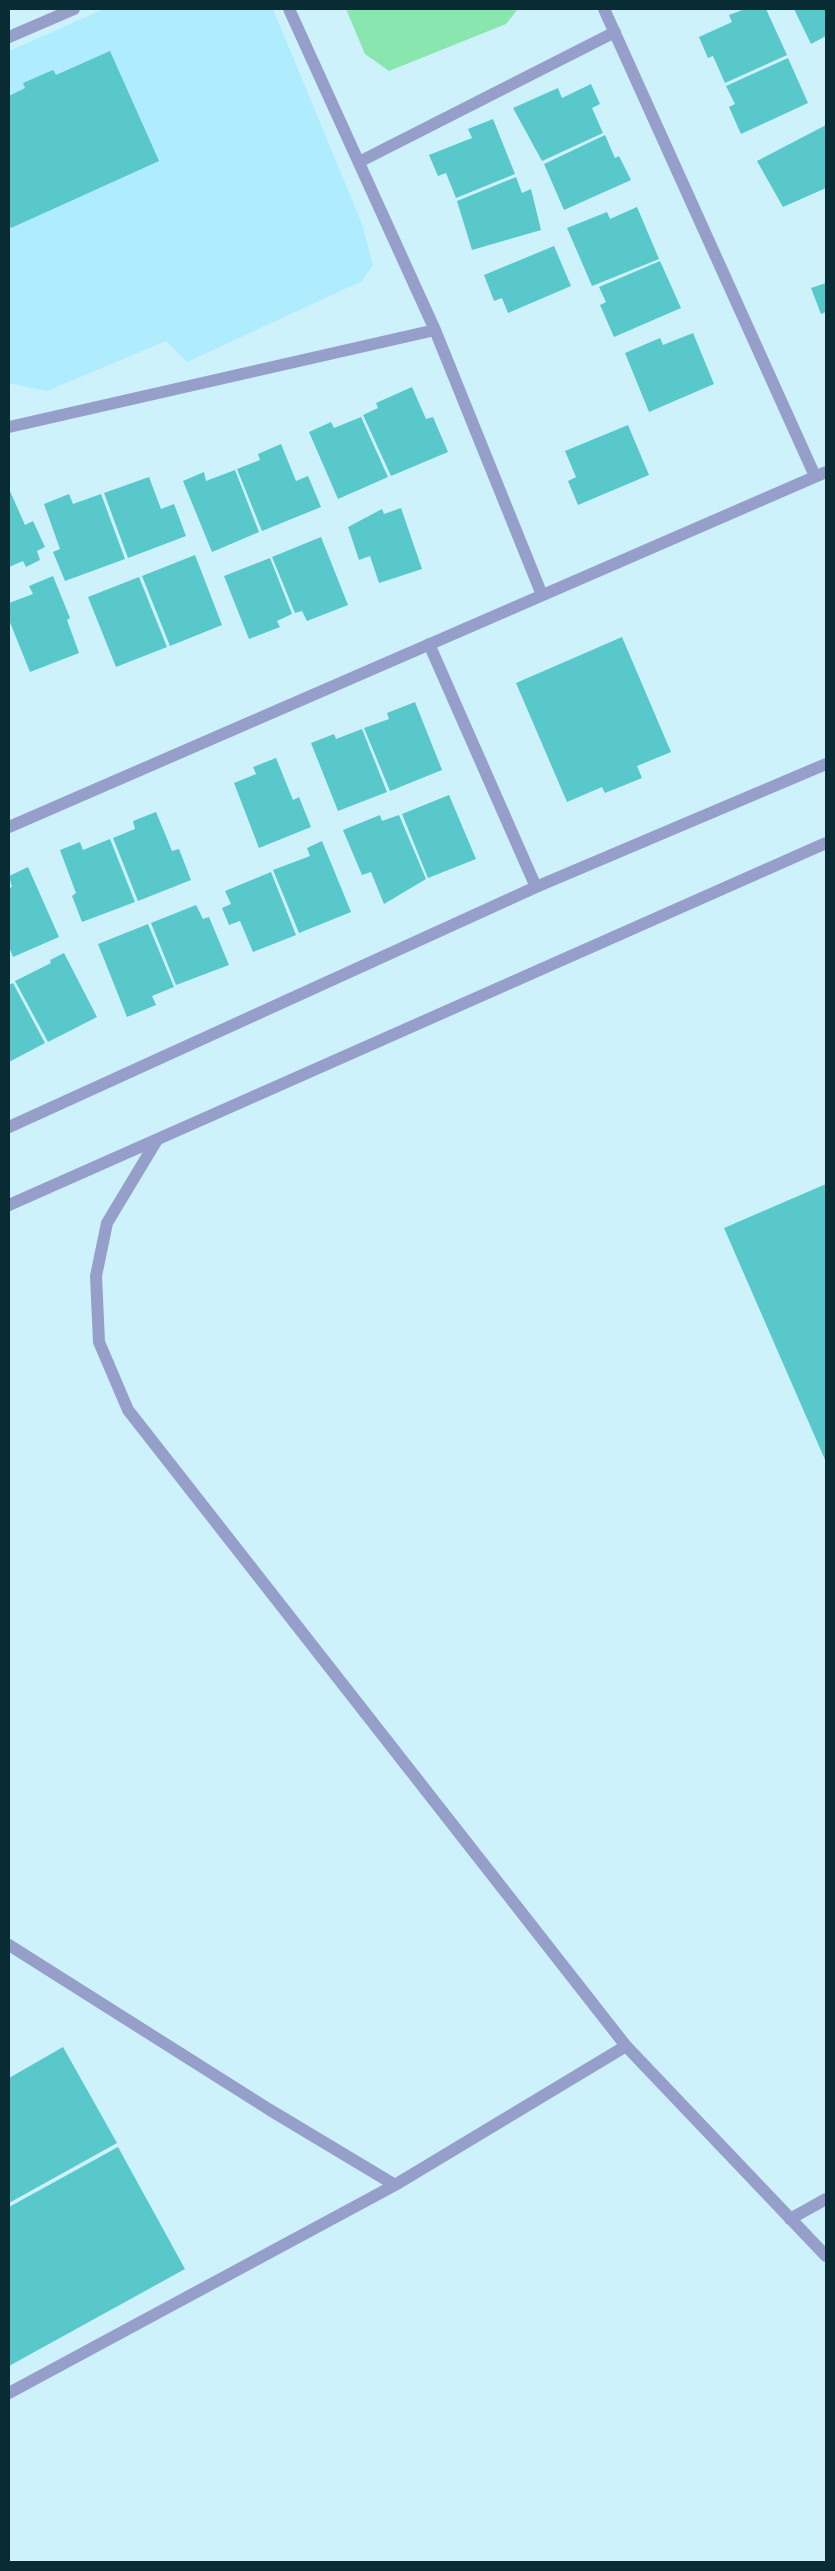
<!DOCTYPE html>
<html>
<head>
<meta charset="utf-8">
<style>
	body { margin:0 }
	#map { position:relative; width:835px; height:2571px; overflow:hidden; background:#cdf2fc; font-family:Inter,sans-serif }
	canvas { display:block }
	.frame { position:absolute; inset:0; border:10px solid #092b33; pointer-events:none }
</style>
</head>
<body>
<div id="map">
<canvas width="835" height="2571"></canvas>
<div class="frame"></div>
</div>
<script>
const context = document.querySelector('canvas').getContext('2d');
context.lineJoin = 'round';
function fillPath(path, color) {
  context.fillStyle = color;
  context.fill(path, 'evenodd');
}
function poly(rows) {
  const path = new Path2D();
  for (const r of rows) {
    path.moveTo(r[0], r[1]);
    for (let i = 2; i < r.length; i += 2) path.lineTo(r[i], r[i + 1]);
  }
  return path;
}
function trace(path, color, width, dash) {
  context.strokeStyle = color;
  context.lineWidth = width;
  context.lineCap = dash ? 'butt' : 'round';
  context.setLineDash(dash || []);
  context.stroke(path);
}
const built = poly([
	[104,9,273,9,362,224,373,265,362,281,187,362,166,341,47,391,9,383,9,51]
]);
const green = poly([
	[346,9,518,9,506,24,389,71,365,54]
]);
const building = poly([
	[745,9,766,9,787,55,725,83,713,56,708,58,699,37,732,22,729,15],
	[794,9,826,9,826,36,811,44],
	[110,51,159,161,11,228,9,223,9,96,25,88,23,83,53,70,56,75],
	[788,58,808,103,741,134,729,107,735,104,726,86],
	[591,84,600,104,592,108,603,133,542,161,513,108,558,88,562,98],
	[493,119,515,174,456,198,446,173,438,176,429,155,472,138,468,129],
	[826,125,826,188,783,207,757,161],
	[605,135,615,158,619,156,631,180,564,210,544,164],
	[516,177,522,193,531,189,541,230,472,250,457,201],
	[637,207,659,259,592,286,567,228,607,212,610,219],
	[554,246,571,286,508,313,502,298,494,301,484,275],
	[660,261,681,308,614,337,600,305,606,302,599,287],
	[826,283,826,312,821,314,811,288],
	[693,333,714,384,649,412,625,353,660,338,663,345],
	[412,387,426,419,433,417,448,452,391,476,363,415,378,408,376,403],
	[361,417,388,477,338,499,309,432,331,422,334,428],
	[628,425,649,475,578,505,568,481,576,477,565,451],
	[281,444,296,481,308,476,321,507,262,531,237,469,260,460,258,454],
	[235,470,259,532,212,552,183,481,204,472,206,481],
	[149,477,161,509,174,504,186,536,128,558,104,493],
	[9,489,25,525,33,521,45,547,37,551,40,560,26,567,23,561,9,567],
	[69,494,73,504,101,494,125,559,65,581,53,552,60,549,44,504],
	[401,508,422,569,379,583,370,556,359,560,348,527,382,509,384,514],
	[321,537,348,605,307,621,302,611,295,613,272,557],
	[195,555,222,625,170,646,142,576],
	[270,558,292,614,277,621,280,627,249,639,224,576],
	[53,576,70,618,67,620,79,653,30,672,9,620,9,603,33,594,29,586],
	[139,577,167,647,116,667,88,597],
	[622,637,671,752,637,766,642,778,605,793,602,787,567,802,516,683],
	[415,702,442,770,390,791,364,728,389,719,387,713],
	[362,729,387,792,338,811,311,743,334,734,336,739],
	[276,758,293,800,299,797,311,827,259,848,234,783,256,774,253,767],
	[449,795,476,859,428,878,402,814],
	[156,812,172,851,179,849,191,880,138,901,113,838,135,829,133,821],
	[380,815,382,821,399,815,426,879,384,904,371,872,362,875,343,830],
	[110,839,135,902,82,922,72,896,76,893,60,850,80,842,83,850],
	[322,841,351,912,299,933,273,870,310,856,307,848],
	[28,867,59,937,13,957,9,947,9,888,12,887,9,876],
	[271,872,296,935,253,952,240,921,229,925,222,908,231,904,225,891],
	[196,905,203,919,209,917,229,965,176,985,151,923],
	[148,924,174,987,152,996,156,1005,127,1017,98,944],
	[64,953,97,1017,48,1042,15,981,51,963,50,960],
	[13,983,45,1043,9,1062,9,985],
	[826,1184,826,1462,724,1228],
	[63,2047,117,2143,9,2203,9,2078],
	[118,2147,185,2269,9,2366,9,2207]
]);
const service = poly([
	[790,2219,826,2199]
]);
const minor = poly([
	[289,9,435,330],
	[604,9,815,476],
	[9,37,74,9],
	[359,162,615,32],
	[9,427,435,330,542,595],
	[429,644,536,887],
	[9,827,826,472],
	[157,1140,107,1223,96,1276,99,1342,128,1410,626,2046,826,2256],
	[9,1945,270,2110,395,2185],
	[9,2393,395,2185,626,2046]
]);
const tertiary = poly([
	[9,1127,536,887,826,764],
	[9,1205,826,843]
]);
fillPath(built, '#aeecfe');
fillPath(green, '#89e6af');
fillPath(building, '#58c8ca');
trace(service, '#969eca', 12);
trace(minor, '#969eca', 12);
trace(tertiary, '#969eca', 12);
</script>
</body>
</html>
